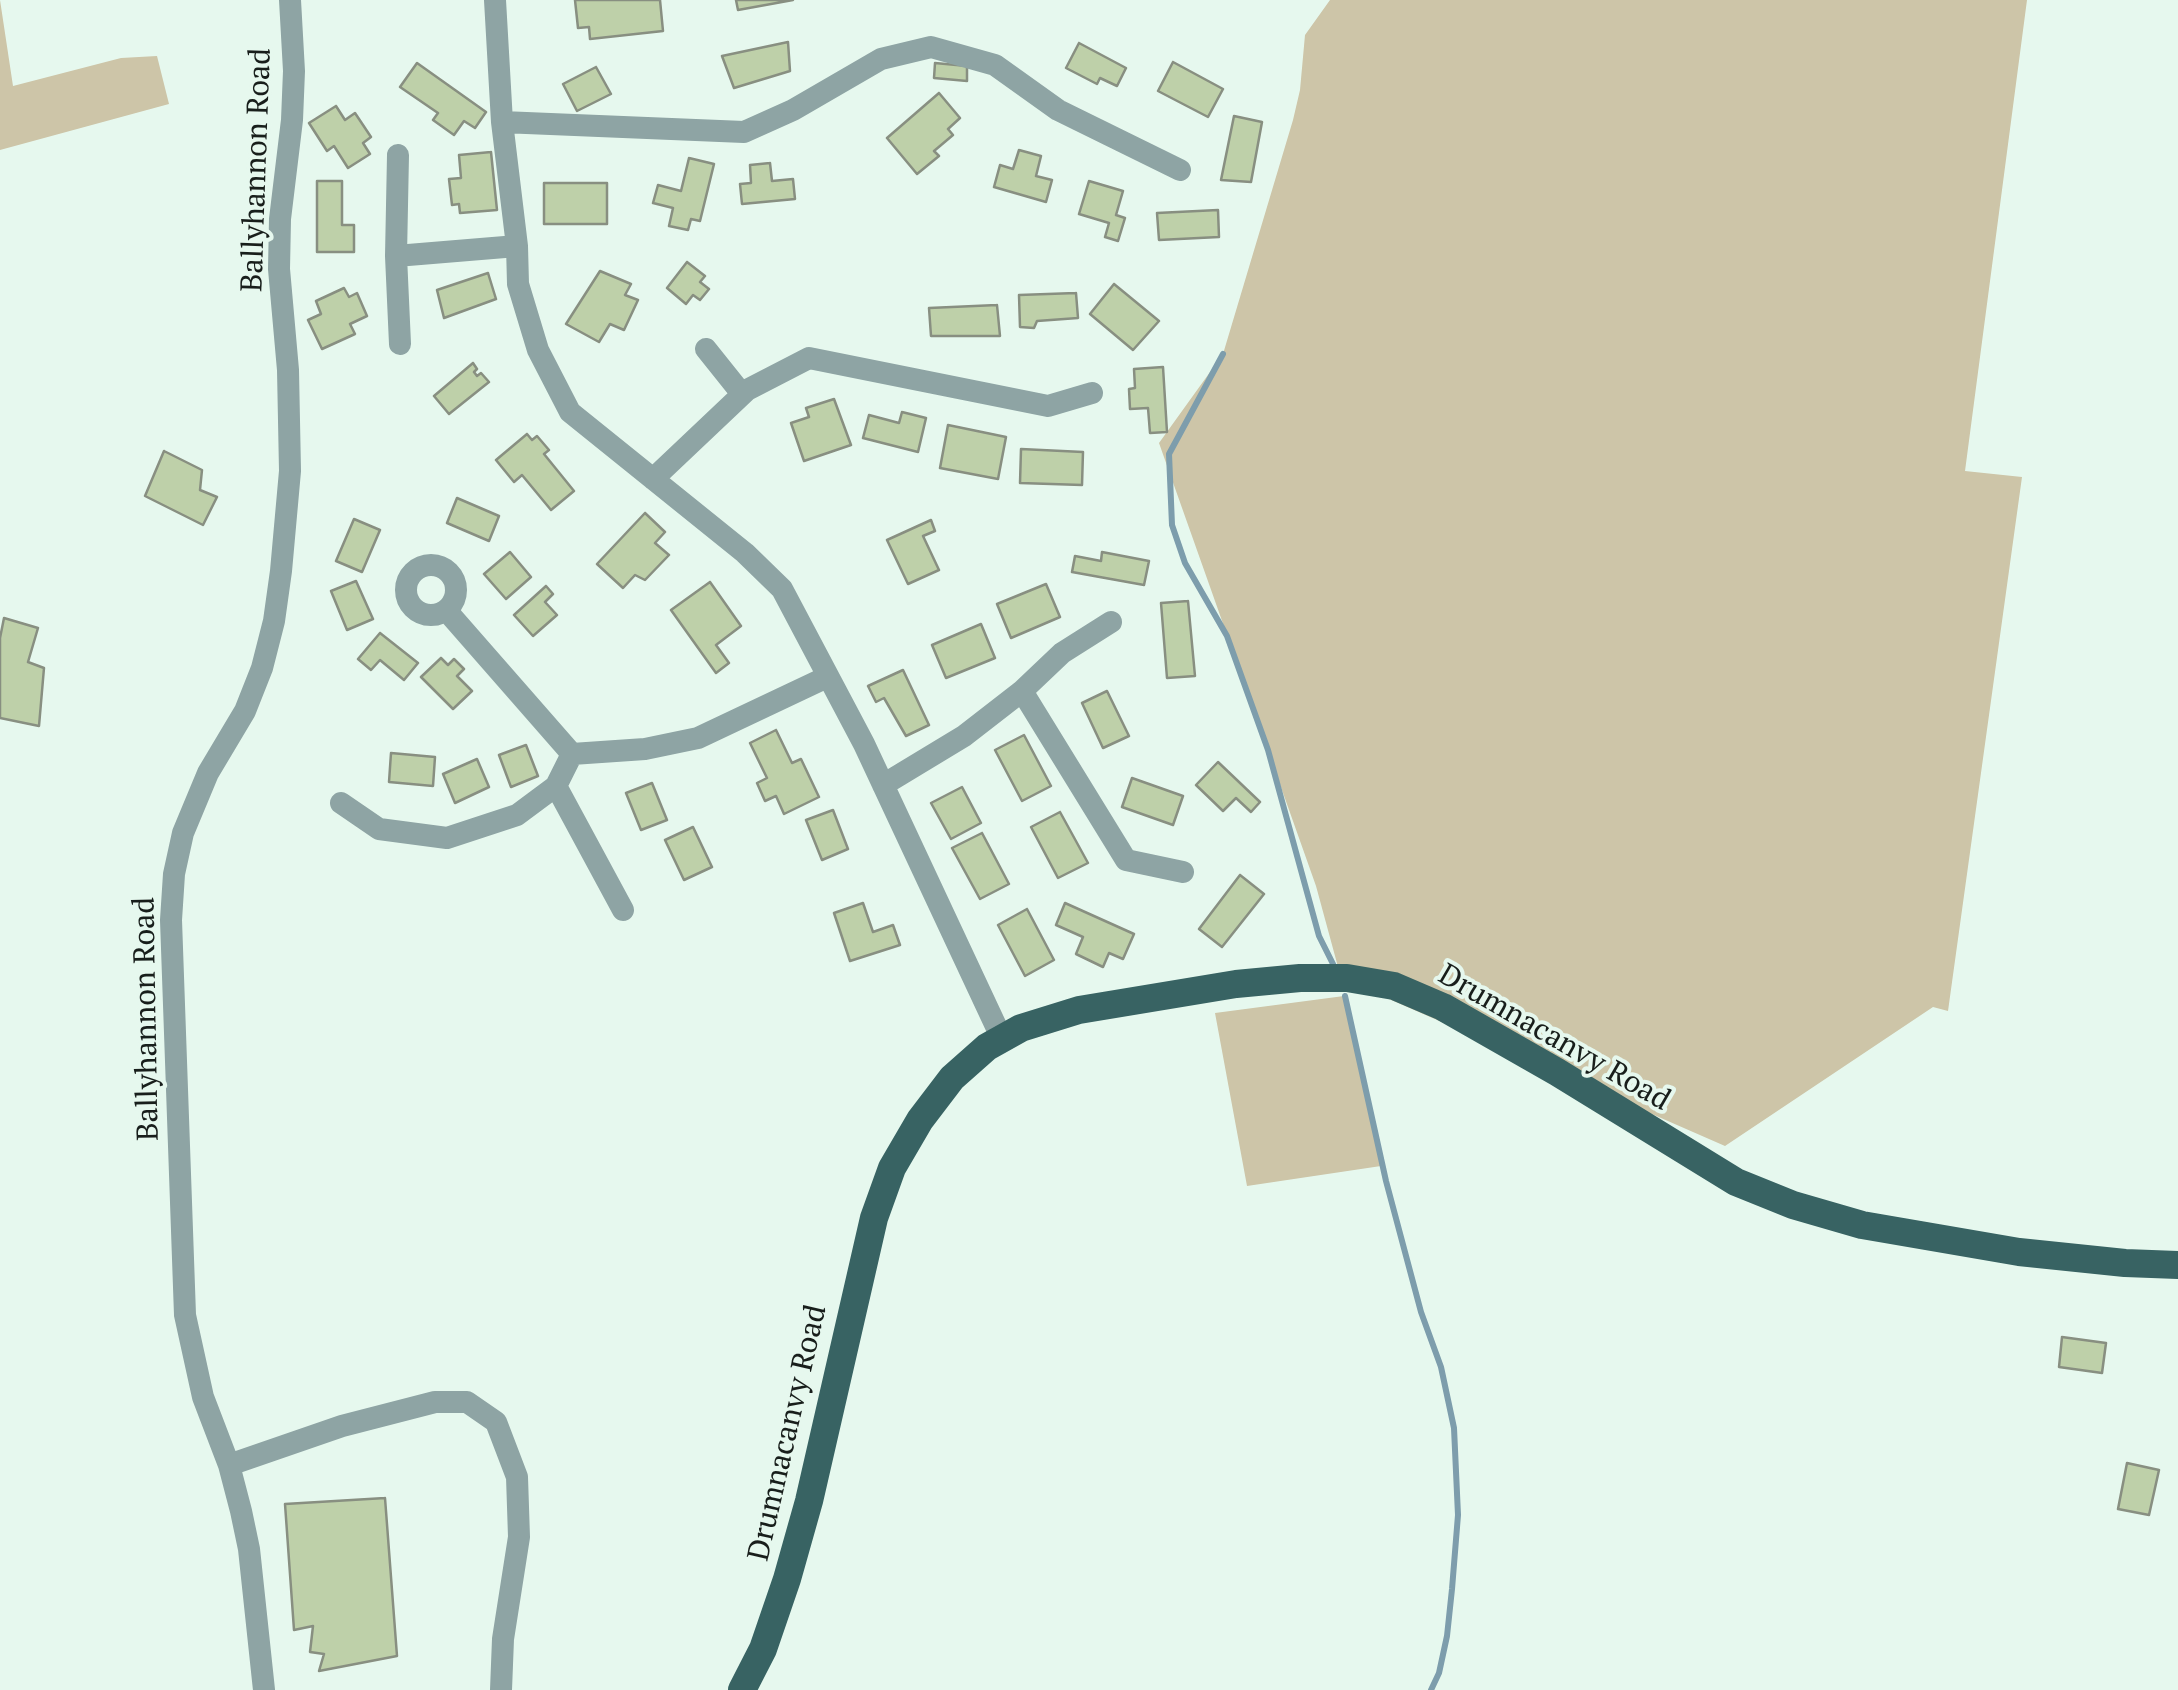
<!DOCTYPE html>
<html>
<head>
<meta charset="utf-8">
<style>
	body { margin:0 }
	canvas { display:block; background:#e6f8ee }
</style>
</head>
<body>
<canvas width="2178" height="1690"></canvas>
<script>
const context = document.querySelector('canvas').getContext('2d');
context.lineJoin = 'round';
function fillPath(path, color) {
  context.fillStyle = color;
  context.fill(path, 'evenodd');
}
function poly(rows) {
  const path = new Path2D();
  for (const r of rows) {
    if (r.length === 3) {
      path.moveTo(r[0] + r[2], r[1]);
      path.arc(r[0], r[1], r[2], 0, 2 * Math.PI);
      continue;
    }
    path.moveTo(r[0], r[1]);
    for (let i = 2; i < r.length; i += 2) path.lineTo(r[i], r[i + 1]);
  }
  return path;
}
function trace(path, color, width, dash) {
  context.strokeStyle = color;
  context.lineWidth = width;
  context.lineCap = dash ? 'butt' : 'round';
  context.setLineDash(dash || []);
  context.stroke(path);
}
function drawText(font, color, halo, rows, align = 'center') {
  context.font = font + ' "PT Serif",serif';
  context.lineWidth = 8;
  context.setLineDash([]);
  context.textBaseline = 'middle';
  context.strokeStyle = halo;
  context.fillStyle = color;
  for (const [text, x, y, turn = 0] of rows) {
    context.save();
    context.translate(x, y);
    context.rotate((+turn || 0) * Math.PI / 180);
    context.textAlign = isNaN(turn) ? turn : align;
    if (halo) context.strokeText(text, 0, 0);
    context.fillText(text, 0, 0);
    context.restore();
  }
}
const green = poly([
	[0,0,13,86,121,58,157,56,169,104,0,150],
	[1330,0,2027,0,1965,471,2022,477,1948,1011,1933,1007,1725,1146,1341,978,1316,886,1159,443,1223,354,1293,120,1300,90,1305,35],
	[1344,996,1381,1166,1247,1186,1215,1013]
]);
const stream = poly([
	[1223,354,1169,454,1172,525,1185,563,1227,636,1268,750,1319,936,1333,964],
	[1345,996,1386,1181,1421,1312,1441,1367,1454,1428,1458,1515,1452,1589,1447,1636,1439,1673,1431,1690]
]);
const building = poly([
	[575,0,660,0,663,31,590,39,589,27,578,28,575,0],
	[736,0,793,0,738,10,736,0],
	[788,42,790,71,734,88,722,56,788,42],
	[1079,43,1126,68,1117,86,1100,78,1097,84,1066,68,1079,43],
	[1173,62,1223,89,1208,117,1158,91,1173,62],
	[417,63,486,112,475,128,464,121,454,135,433,120,438,113,400,87,417,63],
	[935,63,967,66,967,81,934,78,935,63],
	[596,67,611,94,577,111,563,84,596,67],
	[939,93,960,118,948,129,953,135,934,151,939,156,917,174,887,138,939,93],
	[336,106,345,120,355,113,371,137,363,143,370,154,348,168,334,146,327,151,309,123,336,106],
	[1234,116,1262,122,1251,182,1221,180,1234,116],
	[1019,150,1041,156,1036,176,1052,180,1046,202,994,187,1000,165,1013,169,1019,150],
	[491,152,497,210,460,213,459,204,452,205,449,179,461,178,459,155,491,152],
	[689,158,714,164,700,221,691,219,688,230,669,226,673,208,653,203,658,185,681,191,689,158],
	[770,163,772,181,793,179,795,199,742,204,740,184,751,183,750,165,770,163],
	[317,181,342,181,342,225,354,225,354,252,317,252,317,181],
	[1089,181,1123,191,1116,215,1125,218,1118,241,1105,237,1109,223,1079,214,1089,181],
	[544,183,607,183,607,224,544,224,544,183],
	[1218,210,1219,237,1159,240,1157,213,1218,210],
	[687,262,705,276,700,282,709,289,700,300,693,295,686,304,667,288,687,262],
	[600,271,631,284,625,295,638,300,624,330,610,324,599,342,566,324,600,271],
	[488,273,496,299,444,318,437,290,488,273],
	[1114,284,1159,321,1133,350,1090,314,1114,284],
	[344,288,349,297,357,293,367,316,350,324,355,334,322,349,308,320,321,314,316,301,344,288],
	[1076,293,1078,318,1037,321,1034,328,1020,327,1019,295,1076,293],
	[997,305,1000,336,931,336,929,308,997,305],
	[473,363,477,369,474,372,477,376,481,373,489,382,449,414,434,396,473,363],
	[1163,367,1167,432,1150,433,1148,408,1130,409,1129,389,1135,388,1134,369,1163,367],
	[834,399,851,445,804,461,791,423,809,417,806,408,834,399],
	[902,412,926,418,918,452,863,438,869,415,899,423,902,412],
	[948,425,1006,437,998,479,940,468,948,425],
	[527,434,532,440,537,436,549,450,544,454,574,491,551,510,522,475,514,482,496,460,527,434],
	[1021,449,1083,452,1082,485,1020,483,1021,449],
	[164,451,202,470,200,490,217,497,203,525,145,496,164,451],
	[457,498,499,516,489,541,447,523,457,498],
	[645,513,665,532,655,543,669,555,645,580,635,575,623,588,597,564,645,513],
	[354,519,380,530,362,572,336,561,354,519],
	[931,520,935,531,923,536,939,570,908,584,887,540,931,520],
	[510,552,531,577,506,599,484,574,510,552],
	[1102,552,1149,561,1144,585,1072,572,1075,556,1101,561,1102,552],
	[356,581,373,619,347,630,331,591,356,581],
	[710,582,741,626,716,645,729,663,716,673,671,610,710,582],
	[1046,584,1060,617,1011,638,997,604,1046,584],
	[546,586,553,594,545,602,557,615,533,636,514,615,546,586],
	[1188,601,1195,676,1167,678,1161,603,1188,601],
	[4,618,38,628,28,662,44,668,39,726,0,718,0,638,4,618],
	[981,624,995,658,946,678,932,645,981,624],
	[380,633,418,663,404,680,380,660,371,670,358,659,380,633],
	[441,658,448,665,454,659,464,669,457,676,472,691,453,709,421,677,441,658],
	[903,670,929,725,906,736,884,698,876,702,868,686,903,670],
	[1107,691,1129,736,1103,748,1082,703,1107,691],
	[776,730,792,763,801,759,819,797,784,814,776,796,765,801,757,783,767,778,750,743,776,730],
	[1024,735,1051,786,1022,801,995,750,1024,735],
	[526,745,538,776,511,787,499,755,526,745],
	[391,753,435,757,433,786,389,782,391,753],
	[477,759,489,787,455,803,443,774,477,759],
	[1218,762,1260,802,1251,812,1236,798,1223,811,1196,785,1218,762],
	[1132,778,1183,796,1173,825,1122,807,1132,778],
	[652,783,667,820,641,830,626,793,652,783],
	[962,787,981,823,951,839,931,803,962,787],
	[833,810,848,849,822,860,806,820,833,810],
	[1060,812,1088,863,1058,878,1031,827,1060,812],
	[693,827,712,867,684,880,665,840,693,827],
	[982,833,1009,884,980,899,952,848,982,833],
	[1240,875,1264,894,1222,947,1199,929,1240,875],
	[863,903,873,932,893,925,900,945,850,961,834,913,863,903],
	[1065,903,1134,934,1123,959,1109,953,1103,967,1076,954,1083,937,1056,925,1065,903],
	[1027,909,1054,960,1025,976,998,925,1027,909],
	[2062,1337,2106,1343,2102,1373,2059,1367,2062,1337],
	[2127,1463,2159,1470,2149,1515,2118,1509,2127,1463],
	[385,1498,397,1656,319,1671,324,1654,310,1652,313,1626,294,1630,285,1504,385,1498]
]);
const minor = poly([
	[495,0,502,122,517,246,518,284,538,350,570,412,745,553,782,589,864,744,1002,1039],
	[502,122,744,132,793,110,881,59,931,47,995,65,1058,110,1180,170],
	[398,155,396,256,400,344],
	[396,256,517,246],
	[706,349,742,394],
	[653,479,747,390,809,358,1048,406,1092,393],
	[431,590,25],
	[446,610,572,754],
	[1022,691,1126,860,1183,872],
	[883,785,964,736,1022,691,1062,653,1111,622],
	[556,786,623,910],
	[341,803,379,829,447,838,517,815,556,786,572,754,645,749,698,738,827,677],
	[229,1465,342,1426,435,1402,467,1402,496,1422,517,1477,519,1537,503,1639,501,1690],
	[264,1690,249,1549,241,1511,229,1465,203,1397,185,1315,171,920,174,874,183,833,208,773,245,711,262,668,274,621,281,571,290,471,288,370,279,269,280,219,292,120,294,71,290,0]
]);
const major = poly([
	[742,1690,763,1649,787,1579,809,1501,874,1218,892,1168,920,1120,952,1078,987,1047,1021,1028,1079,1010,1236,984,1300,978,1347,978,1394,986,1443,1007,1557,1072,1736,1182,1793,1205,1862,1225,2019,1252,2125,1263,2178,1265]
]);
const streetNames = [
	["Ballyhannon Road",257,170,-88],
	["Ballyhannon Road",147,1019,-91],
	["Drumnacanvy Road",1554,1038,30],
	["Drumnacanvy Road",788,1433,-77]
];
fillPath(green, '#cdc5a8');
trace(stream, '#7d9dac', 6);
fillPath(building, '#bed0a9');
trace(building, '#888f81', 2.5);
trace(minor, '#8ea4a4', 22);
trace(major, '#386363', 28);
drawText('30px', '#181e1b', '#e6f8ee', streetNames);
</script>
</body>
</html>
